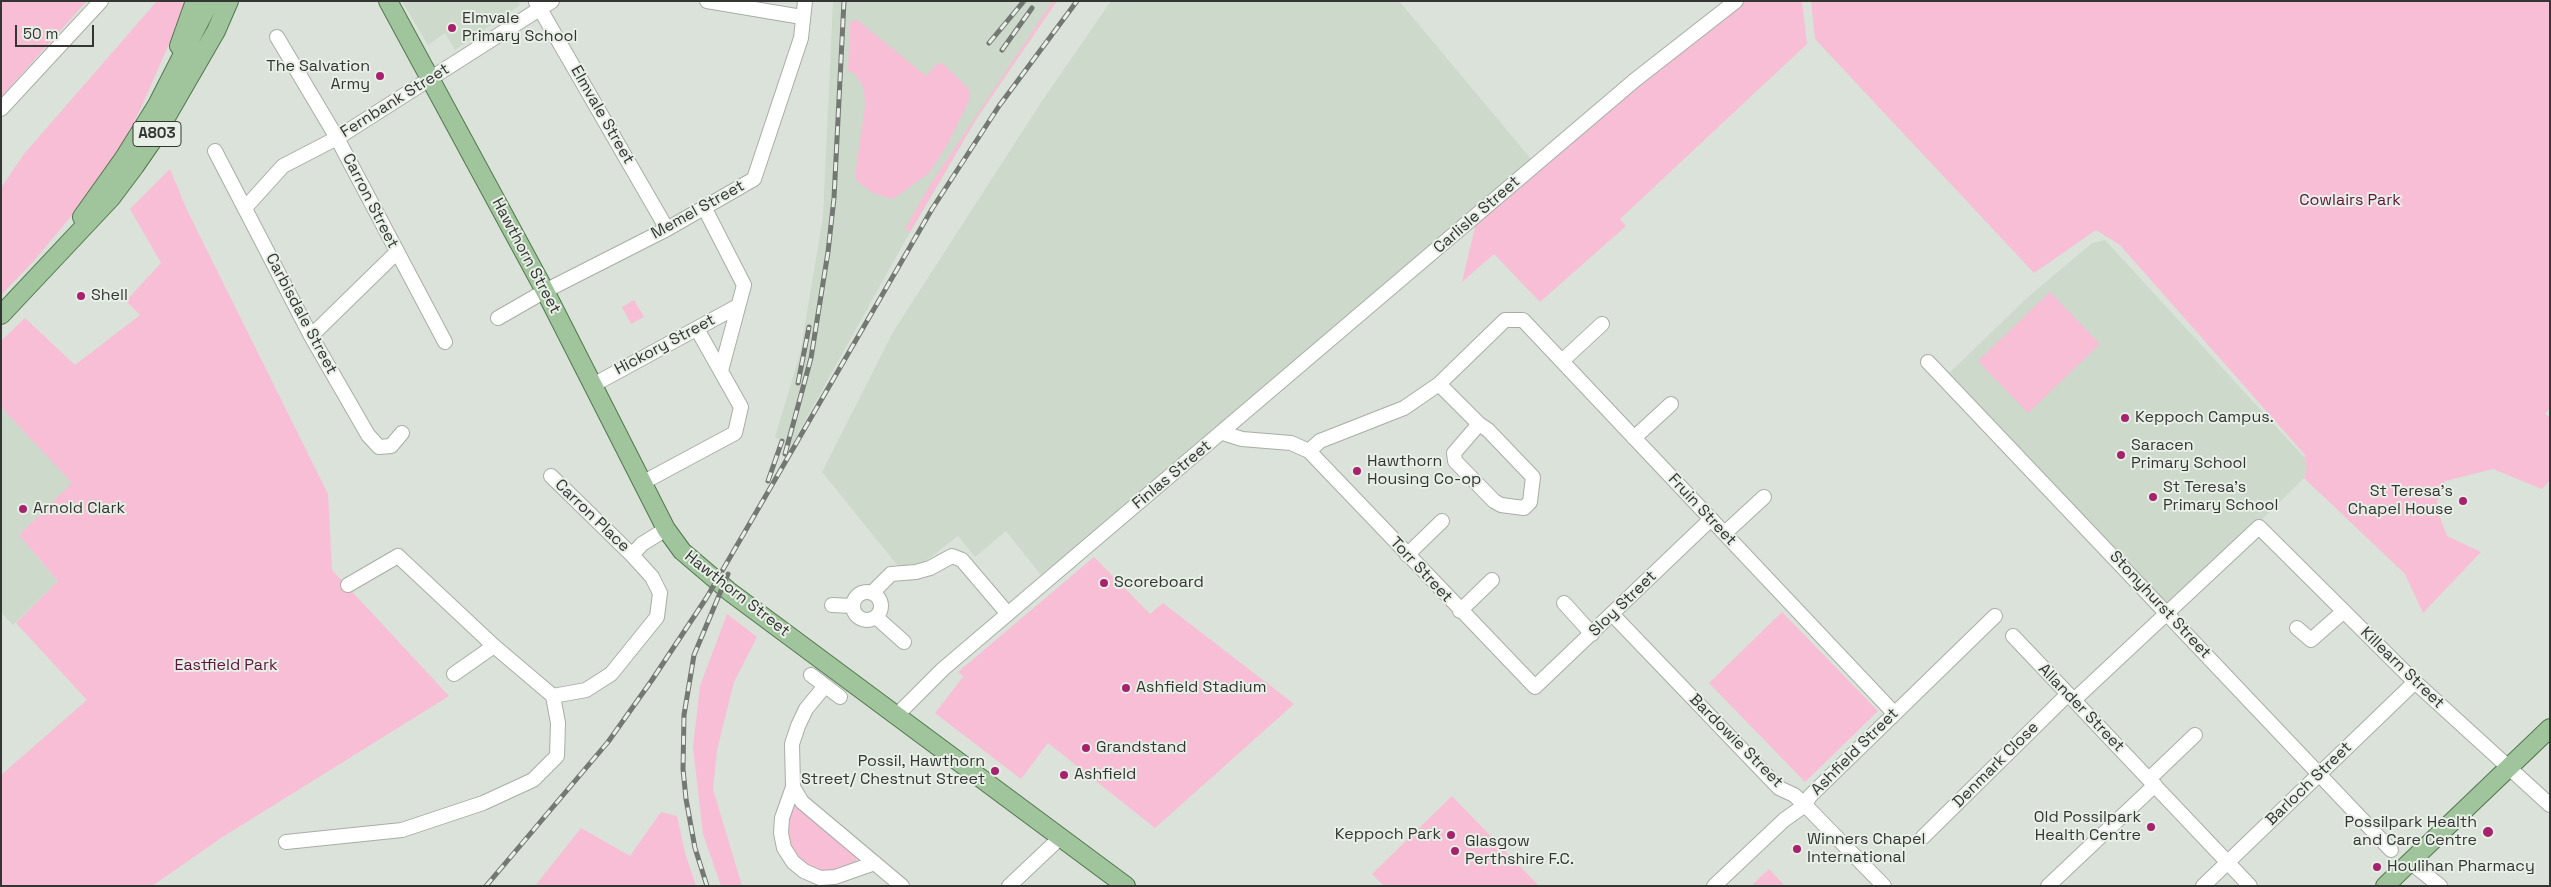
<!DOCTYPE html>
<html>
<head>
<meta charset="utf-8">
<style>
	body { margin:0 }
	#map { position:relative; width:2551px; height:887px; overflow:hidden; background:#dbe2da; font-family:"Space Grotesk",sans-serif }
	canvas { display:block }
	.frame { position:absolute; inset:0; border:2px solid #343633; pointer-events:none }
	.scale { position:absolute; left:15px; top:25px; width:79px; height:22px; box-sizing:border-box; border:2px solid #343633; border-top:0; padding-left:6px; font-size:15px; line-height:18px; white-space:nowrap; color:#343633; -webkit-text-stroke:4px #e8efe7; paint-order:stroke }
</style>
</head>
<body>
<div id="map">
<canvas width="2551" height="887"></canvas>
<div class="frame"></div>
<div class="scale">50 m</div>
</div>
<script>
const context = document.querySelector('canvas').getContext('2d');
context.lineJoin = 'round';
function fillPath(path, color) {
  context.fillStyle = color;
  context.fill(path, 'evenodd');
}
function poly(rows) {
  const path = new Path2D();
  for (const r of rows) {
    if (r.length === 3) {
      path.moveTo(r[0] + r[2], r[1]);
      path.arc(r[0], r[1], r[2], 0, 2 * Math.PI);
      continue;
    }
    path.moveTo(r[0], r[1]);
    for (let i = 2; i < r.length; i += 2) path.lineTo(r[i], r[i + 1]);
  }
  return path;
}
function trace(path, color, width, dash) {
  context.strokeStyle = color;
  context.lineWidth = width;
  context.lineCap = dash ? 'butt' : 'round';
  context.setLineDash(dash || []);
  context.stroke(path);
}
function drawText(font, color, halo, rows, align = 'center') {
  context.font = font + ' "Space Grotesk",sans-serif';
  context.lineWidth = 4;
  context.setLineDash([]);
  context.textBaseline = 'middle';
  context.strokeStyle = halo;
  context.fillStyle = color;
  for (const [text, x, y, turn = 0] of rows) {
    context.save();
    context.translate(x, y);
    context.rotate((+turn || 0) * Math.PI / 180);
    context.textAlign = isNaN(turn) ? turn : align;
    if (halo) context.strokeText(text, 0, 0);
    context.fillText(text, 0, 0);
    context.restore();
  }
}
const built = poly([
	[402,1,518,1,520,5,455,50,445,33,428,45],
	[833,1,1057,1,977,118,901,248,790,448,775,437,800,354,823,217],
	[1111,1,1399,1,1536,165,1158,487,1041,575,1006,531,975,557,958,536,923,563,898,566,822,472,893,332,1042,101],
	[2105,240,2304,457,2307,468,2304,478,2168,613,1944,378,2027,298,2092,243],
	[1,407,73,483,19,535,58,581,13,625,1,612]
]);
const green = poly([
	[1,1,87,1,1,97],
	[157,1,188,1,140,110,108,172,33,262,1,295,1,188,24,154],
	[1053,1,1057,1,977,118,910,232,905,229,930,185],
	[1736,1,1802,1,1807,44,1620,219,1626,226,1540,302,1494,254,1462,282,1478,215],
	[1811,1,2550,1,2550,408,2545,414,2550,417,2550,480,2542,489,2493,469,2445,481,2437,502,2439,515,2447,536,2481,552,2423,613,2405,574,2304,478,2307,468,2304,457,2306,456,2120,245,2096,230,2034,273,1815,39],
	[857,20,926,76,937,64,942,63,967,87,970,92,968,103,947,145,929,173,893,199,873,193,856,180,856,169,865,106,864,89,856,75,848,70,850,22],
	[170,169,186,208,328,494,332,570,449,696,221,838,152,886,1,886,1,775,87,700,16,623,58,581,19,535,72,483,1,407,1,341,25,318,75,365,140,315,126,301,161,263,130,209],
	[2050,292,2100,344,2028,413,1978,361],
	[634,300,644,317,631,324,622,307],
	[1094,557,1150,614,1163,603,1294,704,1155,828,1048,743,1021,779,935,713,963,677,969,682,958,672],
	[1782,612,1878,711,1805,782,1709,683],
	[727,614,757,637,734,682,717,750,713,789,742,886,721,886,703,834,693,747,700,686],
	[1452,796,1539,886,1384,886,1372,874],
	[797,806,856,855,857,865,825,873,800,862,790,850,787,839,789,807],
	[661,812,677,816,685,853,696,886,535,886,581,828,630,856],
	[1769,869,1785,886,1751,886]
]);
const minor = poly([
	[707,1,802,17],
	[536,2,667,229],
	[277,37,337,138,445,342],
	[1,109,101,1],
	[215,151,311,336,368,435,379,447,391,446,402,433],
	[704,207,744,285,721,371],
	[245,208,283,166,337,138,552,1],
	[498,318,545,291,667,229,754,179,801,38,805,1],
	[311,336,397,252],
	[1562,361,1602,324],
	[1928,362,2391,850],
	[1439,384,1479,424,1488,430,1533,477,1530,502,1524,508,1501,505,1494,501,1455,461,1454,453,1479,424],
	[593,385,738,306],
	[1223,433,1242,439,1291,443,1309,451,1535,687,1711,519],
	[1634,438,1671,404],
	[1309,451,1320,441,1404,408,1439,384,1505,320,1523,320,1894,713],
	[642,483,735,433,741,407,697,329],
	[1725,533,1764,497],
	[632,555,642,544,666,529],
	[1407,555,1442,521],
	[348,585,398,556,494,646,553,696,586,690,611,674,657,617,660,593,652,577,632,555,551,476],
	[867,606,14],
	[872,593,891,574,916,572,930,568,952,556,962,560,1008,614],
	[1564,603,1592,634],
	[832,605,852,606],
	[1460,611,1492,580],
	[1612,614,1779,788,1794,795,1805,805,1884,886],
	[876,617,904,642],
	[2297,628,2311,640,2344,611],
	[2013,636,2250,886],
	[454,674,494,646],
	[811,675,840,697],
	[825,686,806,709,798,726,792,744,793,787,802,802,902,886],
	[2074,700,2259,527,2415,682,2550,805],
	[897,715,943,669,1635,80,1736,1],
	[2149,779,2195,735],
	[793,787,782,818,781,833,784,848,793,862,804,871,820,878,835,877,875,863],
	[1923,837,2068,694],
	[286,842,402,830,483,803,533,780,557,756,558,723,553,696],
	[2410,862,2440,886],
	[1009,886,1061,837],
	[1714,886,1784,820,1805,805,1810,796,1995,616],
	[2048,886,2155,785],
	[2203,886,2415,682]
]);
const major = poly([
	[388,1,545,291,666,529,682,551,730,592,1126,886],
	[179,46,195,1],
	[82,217,124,158,157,105,210,1],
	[1,315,111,198,135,166,153,140,216,31,229,1],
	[2385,886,2550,728]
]);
const rail = poly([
	[989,43,1024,1],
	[1002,50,1032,8],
	[798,383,809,327],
	[785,454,811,358,828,252,834,198,844,1],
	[768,481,782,441],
	[486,886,608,742,652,680,707,597,932,209,999,106,1077,1],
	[707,886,695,848,686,799,683,769,684,715,694,655,728,574]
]);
const markers = [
	[452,28,5,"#a7226d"],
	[380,76,5,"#a7226d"],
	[81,296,5,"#a7226d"],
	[2125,418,5,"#a7226d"],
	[2121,455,5,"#a7226d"],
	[1357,471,5,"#a7226d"],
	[2153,497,5,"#a7226d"],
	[2463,501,5,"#a7226d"],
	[23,509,5,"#a7226d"],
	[1104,583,5,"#a7226d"],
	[1126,688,5,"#a7226d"],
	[1086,748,5,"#a7226d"],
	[995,771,5,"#a7226d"],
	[1064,775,5,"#a7226d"],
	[2151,827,5,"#a7226d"],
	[2488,832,6,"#a7226d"],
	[1451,835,5,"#a7226d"],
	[1797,849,5,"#a7226d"],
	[1455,851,5,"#a7226d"],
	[2377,867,5,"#a7226d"]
];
const shields = [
	[157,134,48]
];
const shieldNames = [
	["A803",157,134]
];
const poiNames = [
	["Elmvale",462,19],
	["Primary School",462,37],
	["The Salvation",370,67,"right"],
	["Army",370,85,"right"],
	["Shell",91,296],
	["Keppoch Campus.",2135,418],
	["Saracen",2131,446],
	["Primary School",2131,464],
	["Hawthorn",1367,462],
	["Housing Co-op",1367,480],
	["St Teresa's",2163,488],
	["Primary School",2163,506],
	["St Teresa's",2453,492,"right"],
	["Chapel House",2453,510,"right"],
	["Arnold Clark",33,509],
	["Scoreboard",1114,583],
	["Ashfield Stadium",1136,688],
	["Grandstand",1096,748],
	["Possil, Hawthorn",985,762,"right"],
	["Street/ Chestnut Street",985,780,"right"],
	["Ashfield",1074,775],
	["Old Possilpark",2141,818,"right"],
	["Health Centre",2141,836,"right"],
	["Possilpark Health",2477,823,"right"],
	["and Care Centre",2477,841,"right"],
	["Keppoch Park",1441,835,"right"],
	["Winners Chapel",1807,840],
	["International",1807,858],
	["Glasgow",1465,842],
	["Perthshire F.C.",1465,860],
	["Houlihan Pharmacy",2387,867]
];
const streetNames = [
	["Fernbank Street",395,101,-32],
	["Elmvale Street",602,115,60],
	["Carron Street",370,201,63],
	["Memel Street",698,210,-29],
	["Carlisle Street",1477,215,-41],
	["Hawthorn Street",526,256,62],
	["Carbisdale Street",301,314,62],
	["Hickory Street",665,345,-28],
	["Finlas Street",1172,475,-40],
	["Fruin Street",1702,510,47],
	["Carron Place",592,516,44],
	["Torr Street",1421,570,47],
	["Hawthorn Street",737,594,38],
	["Sloy Street",1623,604,-44],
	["Stonyhurst Street",2160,605,47],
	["Killearn Street",2402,668,44],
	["Allander Street",2081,708,46],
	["Bardowie Street",1736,741,45],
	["Ashfield Street",1855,752,-45],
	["Denmark Close",1996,765,-45],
	["Barloch Street",2309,784,-44]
];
const parkNames = [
	["Cowlairs Park",2350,201],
	["Eastfield Park",226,666]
];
fillPath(built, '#cdd9cb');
fillPath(green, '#f7bed6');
trace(minor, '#a7aea6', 16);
trace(major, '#51784c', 20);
trace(minor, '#fff', 14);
trace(major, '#a0c49c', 18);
trace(rail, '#747873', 5);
trace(rail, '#e8efe7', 3, [9]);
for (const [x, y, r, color] of markers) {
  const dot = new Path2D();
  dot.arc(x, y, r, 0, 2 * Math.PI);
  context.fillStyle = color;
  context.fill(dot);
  trace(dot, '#e8efe7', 2);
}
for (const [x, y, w] of shields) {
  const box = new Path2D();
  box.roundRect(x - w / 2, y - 12.5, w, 25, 4);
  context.fillStyle = '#e8efe7';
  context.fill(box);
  trace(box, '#343633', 1);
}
drawText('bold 15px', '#343633', null, shieldNames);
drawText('16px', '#343633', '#e8efe7', poiNames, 'left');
drawText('16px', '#343633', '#e8efe7', streetNames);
drawText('16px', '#5e143c', '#e8efe7', parkNames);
</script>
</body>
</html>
